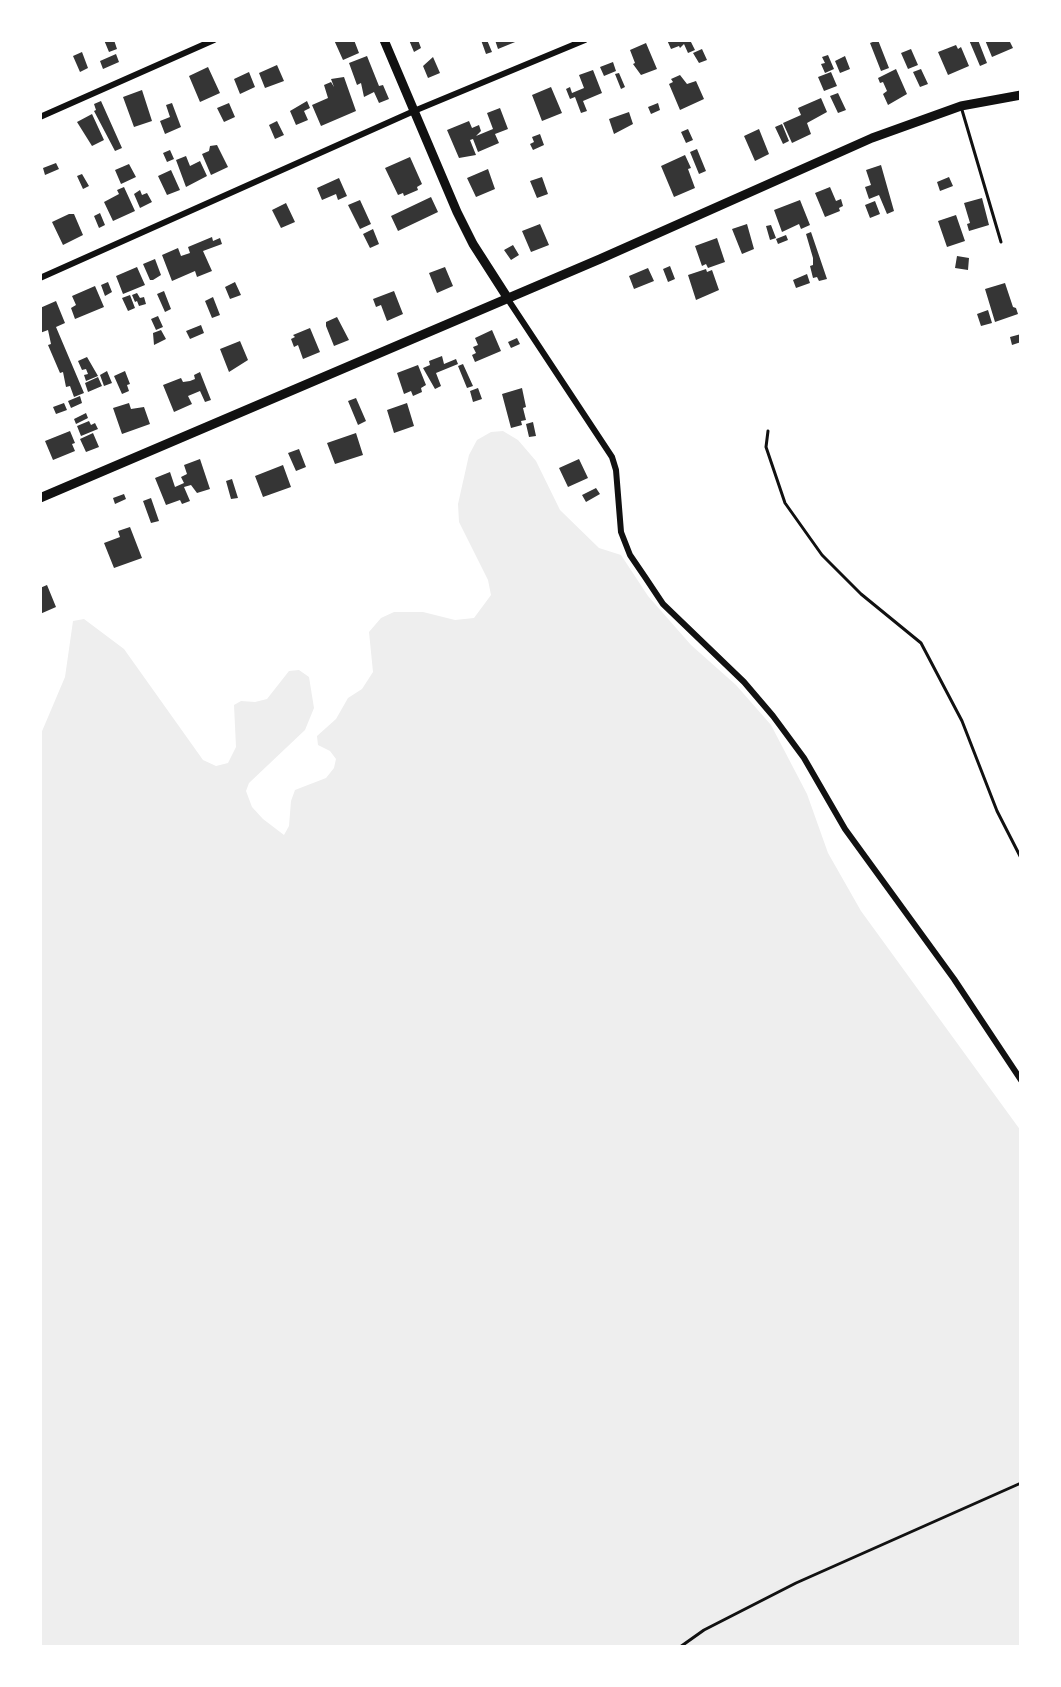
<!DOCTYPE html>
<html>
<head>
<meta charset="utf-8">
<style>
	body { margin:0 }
	#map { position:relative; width:1061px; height:1687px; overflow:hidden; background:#fff; font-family:"Alegreya Sans",sans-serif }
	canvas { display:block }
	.frame { position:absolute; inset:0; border:42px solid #fff; pointer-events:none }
</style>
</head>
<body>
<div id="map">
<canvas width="1061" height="1687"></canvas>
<div class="frame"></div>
</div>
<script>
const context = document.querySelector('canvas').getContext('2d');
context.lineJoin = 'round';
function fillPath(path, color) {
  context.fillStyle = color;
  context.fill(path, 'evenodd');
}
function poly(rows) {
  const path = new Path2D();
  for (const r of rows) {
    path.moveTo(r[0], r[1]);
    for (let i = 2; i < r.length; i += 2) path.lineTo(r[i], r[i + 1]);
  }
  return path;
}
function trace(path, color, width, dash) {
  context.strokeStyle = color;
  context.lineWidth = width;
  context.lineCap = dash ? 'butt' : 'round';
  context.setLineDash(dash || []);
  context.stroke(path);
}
const green = poly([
	[503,431,518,440,536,461,560,510,599,548,621,555,648,596,691,645,736,685,771,725,807,794,828,853,861,911,1021,1131,1021,1647,40,1647,40,736,65,677,73,621,84,619,124,649,203,760,216,766,228,763,236,747,234,705,241,701,255,702,267,699,289,671,299,670,309,677,314,708,305,730,249,783,246,791,252,807,263,819,284,835,289,826,291,801,295,790,326,778,334,768,336,759,330,751,318,745,317,736,336,719,348,698,362,689,373,672,369,632,381,618,394,612,423,612,455,620,474,618,491,595,488,580,459,522,458,504,469,455,477,440,491,432]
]);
const building = poly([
	[104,40,114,40,117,49,109,52],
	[334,40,354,40,359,53,343,60],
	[409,40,418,40,421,48,414,52],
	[481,40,487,40,492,52,486,54],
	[495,40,520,40,498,49],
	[667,40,690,40,695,50,688,53,684,44,680,48,679,46,671,49],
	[878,40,889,68,881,71,870,43],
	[969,40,978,40,987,63,980,66],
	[985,40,1009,40,1013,48,992,57],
	[646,43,657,69,641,75,633,64,635,63,630,50],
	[956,45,958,49,961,47,969,66,948,75,938,52],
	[702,49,707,60,699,63,693,53],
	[911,49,918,65,908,69,901,53],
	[82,52,88,68,80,72,73,56],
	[116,54,119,62,103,69,100,61],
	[828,55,834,69,825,73,821,64,825,63,822,57],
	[367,56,379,86,383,85,389,99,379,103,374,92,364,97,361,83,357,85,349,63],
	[845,56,850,69,840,73,835,61],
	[433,57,440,73,428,78,423,66],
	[613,62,616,71,604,76,600,67],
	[277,65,284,81,265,88,259,73],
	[208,67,220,93,200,102,189,76],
	[896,69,907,94,888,105,883,94,887,91,883,82,880,83,878,78],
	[921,69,928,84,920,87,913,72],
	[593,70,602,93,583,101,587,111,581,113,575,97,570,99,566,89,570,87,572,93,584,88,579,75],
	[249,72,255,87,240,94,234,79],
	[831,72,837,86,824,91,818,77],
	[619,73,625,87,621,89,615,74],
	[680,75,687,84,696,81,704,99,680,110,669,84,673,82,671,79],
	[344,77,356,111,321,126,312,105,328,98,324,85,331,82,334,87,331,79],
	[551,87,562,113,542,121,532,95],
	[142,90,152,121,134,127,123,97],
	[838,93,846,110,838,113,830,96],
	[821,98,827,112,807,123,811,134,792,143,783,123,801,115,798,108],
	[101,101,122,148,115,151,94,111,96,110,94,104],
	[307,101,310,108,304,111,308,120,296,125,290,111],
	[172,103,181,127,165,134,160,121,170,117,166,105],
	[229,103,235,117,224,122,217,108],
	[658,103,660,110,651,114,648,107],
	[500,108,508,129,495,134,499,143,478,152,473,139,470,140,476,155,459,158,447,130,469,121,472,128,479,125,481,131,476,136,493,129,487,113],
	[629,112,633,124,614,134,609,119],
	[92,114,104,140,92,146,77,122],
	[277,121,284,135,275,139,269,125],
	[782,124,789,141,783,144,775,127],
	[688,129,693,140,686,143,681,132],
	[759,129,769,154,755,161,744,136],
	[540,134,544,145,533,150,530,144,534,142,532,137],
	[217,145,228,167,211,175,202,154,209,151,210,146],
	[697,149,706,171,699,174,690,152],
	[170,150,174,159,167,162,163,153],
	[685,155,691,168,688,169,695,188,674,197,661,166],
	[186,156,190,166,200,161,207,176,186,187,176,160],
	[410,157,422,184,417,187,418,190,404,196,403,193,398,195,385,168],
	[56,163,59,169,45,175,43,168],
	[129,164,136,177,121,184,115,170],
	[881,165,894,211,887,214,879,195,869,199,865,187,871,185,866,170],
	[488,169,495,189,476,197,467,178],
	[171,170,180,190,167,195,158,176],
	[82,174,89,186,83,189,77,176],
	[542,177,548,194,537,198,530,181],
	[949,177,953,186,940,191,937,182],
	[339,178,347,196,338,200,336,194,322,200,317,188],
	[124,187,135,211,113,221,104,202,119,194,117,190],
	[830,187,836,201,841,199,843,206,839,208,840,211,825,217,815,193],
	[140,190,142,195,147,193,152,202,140,208,134,194],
	[431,197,438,212,398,231,391,216],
	[982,198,989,225,969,231,967,224,970,223,964,203],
	[360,200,371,224,360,229,348,205],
	[800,200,810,225,801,229,799,224,782,232,774,210],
	[875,201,880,214,870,218,865,205],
	[286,203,295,222,281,228,272,210],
	[100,213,105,225,99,228,94,216],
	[69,214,74,214,83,235,63,245,52,222],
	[956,215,965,241,947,247,938,221],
	[540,224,549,245,531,252,522,231],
	[747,224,754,249,742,254,732,229],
	[771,225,776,238,770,240,766,226],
	[373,229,379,244,370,248,363,234],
	[811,232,827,279,819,281,817,277,813,278,810,266,813,265,813,258,806,234],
	[786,235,788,240,778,244,776,239],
	[212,237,213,241,220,238,222,244,203,251,212,271,197,277,195,271,172,281,162,255,178,248,181,256,190,253,188,247],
	[717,238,725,262,708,268,706,264,702,266,695,246],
	[513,245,519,255,511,260,504,250],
	[957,256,969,258,968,270,955,268],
	[155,259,161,275,153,280,150,280,143,264],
	[670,266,675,279,668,282,663,269],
	[137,267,145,285,123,294,116,276],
	[445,267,453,286,437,293,429,273],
	[648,268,654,281,634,289,629,276],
	[706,269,707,272,712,270,719,290,696,300,688,275],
	[807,274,810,283,796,288,793,280],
	[108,282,112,292,105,296,101,285],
	[235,282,241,295,230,299,225,287],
	[1005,283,1013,307,1016,308,1018,314,995,322,985,289],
	[95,286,104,307,75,319,71,308,76,305,72,296],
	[164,291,171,309,165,312,157,294],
	[394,291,403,314,387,321,381,305,376,307,373,299],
	[137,293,140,298,144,297,146,304,139,306,137,301,135,302,132,295],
	[130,295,135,308,128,311,122,298],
	[213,297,220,315,212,318,205,301],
	[56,301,65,323,56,327,84,393,74,397,70,386,66,387,63,372,60,373,48,345,51,344,48,330,40,333,40,308],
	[988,310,992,323,981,326,977,314],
	[158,316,163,327,156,330,151,319],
	[337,317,349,340,334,346,326,326,326,322],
	[201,325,204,333,190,339,186,331],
	[310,328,320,352,303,359,298,345,294,347,291,339,295,337,293,335],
	[161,330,166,339,154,345,153,333],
	[492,330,501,351,475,362,472,355,476,353,473,347,478,345,475,338],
	[1021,334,1021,342,1012,345,1010,337],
	[517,338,520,344,511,348,508,342],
	[240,341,248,360,229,372,220,349],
	[442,356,444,364,456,359,458,364,436,373,441,386,435,389,423,368,430,365,429,361],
	[87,357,98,376,86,381,84,375,88,374,86,369,82,370,78,361],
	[463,364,473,386,467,388,458,366],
	[418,365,426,385,421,388,422,392,413,396,411,391,404,394,397,373],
	[107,371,112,383,104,386,100,375],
	[125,371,130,384,127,385,129,391,122,394,114,376],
	[200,372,211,400,205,402,200,391,188,396,192,404,174,412,163,385,181,378,183,382,190,381,195,379,194,375],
	[98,377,102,386,88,392,85,383],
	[478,388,482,399,473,402,470,391],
	[522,388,526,407,523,408,526,420,521,421,522,425,511,428,502,394],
	[80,396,82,403,71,408,68,401],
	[356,398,366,421,358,425,348,401],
	[64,403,67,410,56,414,53,407],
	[129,403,131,409,144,407,150,424,122,434,113,408],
	[407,403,414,426,394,433,387,410],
	[86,413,88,418,76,424,74,419],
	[89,421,91,425,95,423,98,429,81,436,77,426],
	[533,422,536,436,529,437,526,424],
	[70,431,75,443,72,444,75,451,53,460,45,441],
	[93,433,99,447,86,452,80,439],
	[356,433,363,455,335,464,327,443],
	[299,449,306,467,296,471,288,453],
	[200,459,210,489,197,493,191,485,184,487,190,501,182,504,180,500,166,505,155,478,170,472,175,487,184,483,181,477,187,474,184,465],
	[579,459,588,478,568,487,559,468],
	[283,465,291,487,263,497,255,476],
	[232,479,238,498,231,499,226,481],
	[596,488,600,494,586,502,582,495],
	[124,494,126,499,115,504,113,498],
	[151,498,159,521,151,523,143,501],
	[130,527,142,558,114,568,104,543,120,537,118,531],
	[47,585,56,607,40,614,40,588]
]);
const path = poly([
	[768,431,766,447,785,503,822,555,861,594,921,643,962,721,997,811,1021,858],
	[680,1647,704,1630,796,1583,1021,1483]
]);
const service = poly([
	[962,110,1001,242]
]);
const minor = poly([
	[40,117,214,40],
	[40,278,414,111,585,40],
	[507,298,612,457,616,470,621,532,630,555,645,577,663,604,744,682,773,716,804,758,845,829,954,979,1021,1080]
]);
const secondary = poly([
	[384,40,457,212,473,244,507,297],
	[40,498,600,259,872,138,961,106,1021,95]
]);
fillPath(green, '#eee');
fillPath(building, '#353535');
trace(path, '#111', 3);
trace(service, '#111', 3);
trace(minor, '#111', 6);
trace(secondary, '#111', 9);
</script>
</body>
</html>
